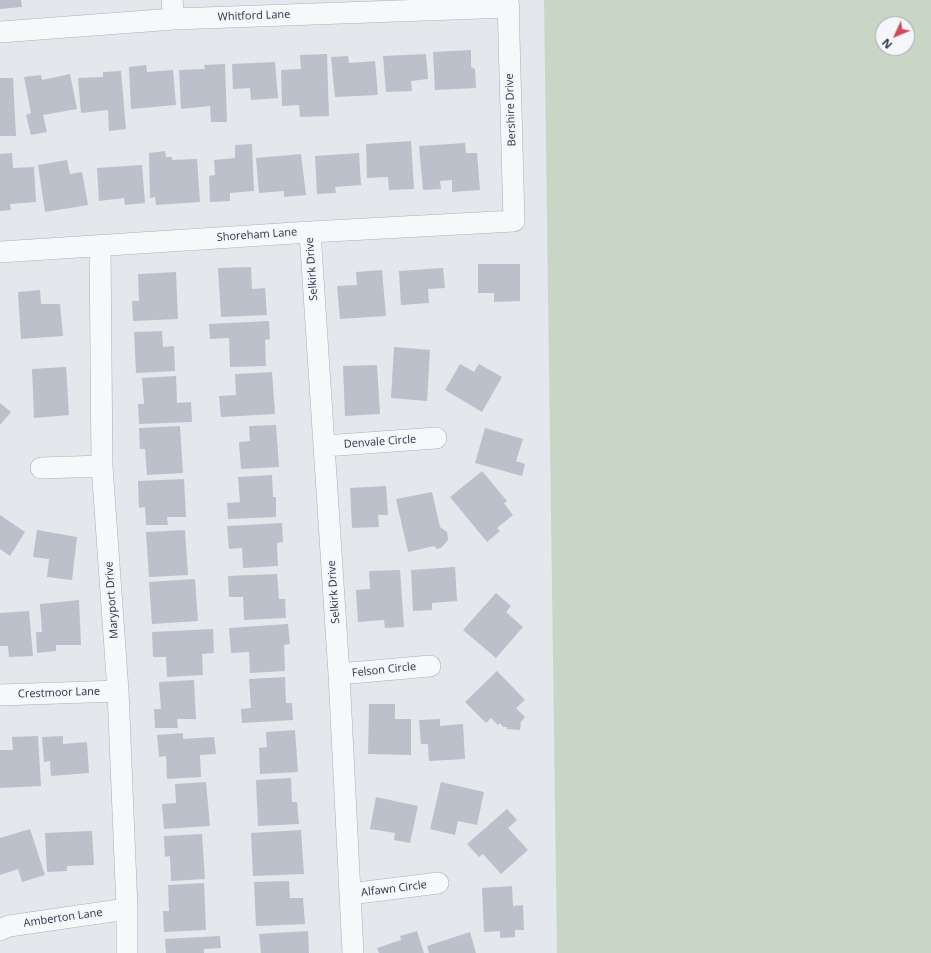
<!DOCTYPE html>
<html>
<head>
<meta charset="utf-8">
<style>
	body { margin:0 }
	#map { position:relative; width:931px; height:953px; overflow:hidden; background:#e4e7ec; font-family:"Open Sans",sans-serif }
	canvas { display:block }
	.north { position:absolute; left:875px; top:16px; width:40px; height:40px; box-sizing:border-box; background:#f4f6f9; border:1px solid #a4a8b1; border-radius:50%; rotate:226deg; font-size:11px; font-weight:700; line-height:16px; text-align:center; color:#2b3445 }
	.north::after { content:''; display:block; margin:auto; width:14px; height:18px; background:#d1495b; clip-path:polygon(50% 0,100% 100%,50% 72%,0 100%) }
</style>
</head>
<body>
<div id="map">
<canvas width="931" height="953"></canvas>
<div class="north">N</div>
</div>
<script>
const context = document.querySelector('canvas').getContext('2d');
context.lineJoin = 'round';
function fillPath(path, color) {
  context.fillStyle = color;
  context.fill(path, 'evenodd');
}
function poly(rows) {
  const path = new Path2D();
  for (const r of rows) {
    path.moveTo(r[0], r[1]);
    for (let i = 2; i < r.length; i += 2) path.lineTo(r[i], r[i + 1]);
  }
  return path;
}
function trace(path, color, width, dash) {
  context.strokeStyle = color;
  context.lineWidth = width;
  context.lineCap = dash ? 'butt' : 'round';
  context.setLineDash(dash || []);
  context.stroke(path);
}
function drawText(font, color, halo, rows, align = 'center') {
  context.font = font + ' "Open Sans",sans-serif';
  context.lineWidth = 4;
  context.setLineDash([]);
  context.textBaseline = 'middle';
  context.strokeStyle = halo;
  context.fillStyle = color;
  for (const [text, x, y, turn = 0] of rows) {
    context.save();
    context.translate(x, y);
    context.rotate((+turn || 0) * Math.PI / 180);
    context.textAlign = isNaN(turn) ? turn : align;
    if (halo) context.strokeText(text, 0, 0);
    context.fillText(text, 0, 0);
    context.restore();
  }
}
const green = poly([
	[544,0,931,0,931,953,557,953],
	[883,24,907,24,907,48,883,48]
]);
const building = poly([
	[0,0,21,0,22,7,0,9],
	[471,50,471,67,475,69,476,88,435,90,433,52],
	[327,54,329,116,300,117,299,105,282,106,281,70,301,69,300,55],
	[426,54,428,79,411,81,412,91,386,92,383,56],
	[348,56,349,63,375,61,378,95,335,97,331,57],
	[275,62,278,98,251,100,250,88,233,89,232,64],
	[225,64,227,122,211,122,210,106,181,109,179,70,205,69,204,65],
	[146,65,147,72,173,70,176,105,131,109,129,67],
	[121,71,126,129,109,131,108,110,81,113,78,78,103,77,103,72],
	[70,74,77,109,43,115,47,132,31,135,26,115,31,113,24,77,41,75,42,80],
	[0,78,13,78,16,136,0,136],
	[411,141,414,189,389,190,388,177,367,178,366,144],
	[465,143,466,153,477,153,480,190,452,192,452,180,440,181,441,189,423,190,419,146],
	[252,144,254,191,230,193,230,201,210,202,209,176,215,175,214,160,235,158,235,145],
	[165,151,166,157,172,157,172,160,197,159,200,202,156,205,155,197,150,198,149,153],
	[12,153,13,168,34,167,36,202,10,204,11,210,0,211,0,154],
	[359,153,361,185,335,187,336,193,317,194,315,156],
	[301,154,306,195,284,197,284,191,259,193,256,158],
	[67,160,70,174,82,172,88,205,45,212,38,165],
	[142,165,145,203,125,205,124,198,99,201,97,168],
	[478,264,520,264,520,301,494,302,494,293,478,293],
	[251,267,252,289,265,288,267,315,221,317,218,268],
	[443,268,445,288,428,289,429,303,401,305,399,271],
	[382,270,386,316,340,319,337,286,357,285,356,272],
	[176,272,178,319,133,321,132,301,139,301,138,274],
	[40,290,41,304,60,304,63,336,21,339,18,292],
	[269,321,270,339,265,340,266,366,230,367,229,338,210,339,209,324],
	[162,331,163,347,174,346,175,371,136,373,134,332],
	[394,347,430,350,427,401,391,398],
	[460,364,474,372,479,364,502,377,482,412,445,390],
	[377,365,380,414,345,416,343,366],
	[66,367,69,415,34,418,32,369],
	[272,372,275,414,221,417,219,396,236,395,235,374],
	[176,376,177,403,191,402,192,422,139,424,138,404,144,404,142,378],
	[0,403,11,412,0,425],
	[276,425,279,467,241,469,239,442,250,441,249,426],
	[180,426,183,473,147,475,145,449,140,449,139,428],
	[485,428,523,439,516,461,525,464,522,476,475,463],
	[482,471,507,501,504,503,513,515,497,528,500,531,487,542,450,497],
	[272,475,273,497,276,497,276,517,228,519,227,503,240,502,238,477],
	[184,479,186,517,167,517,168,525,146,525,145,507,139,508,138,481],
	[386,486,388,515,378,515,379,527,352,528,350,488],
	[432,492,440,527,447,532,448,540,441,548,437,549,434,546,408,552,396,499],
	[0,515,25,532,10,556,0,549],
	[282,523,283,542,277,543,278,566,243,568,242,548,229,549,227,526],
	[37,530,77,537,72,580,47,577,49,559,33,557],
	[185,530,188,575,149,577,146,532],
	[455,567,457,601,432,603,432,610,413,611,411,570],
	[400,570,404,627,385,628,384,620,358,622,356,590,370,589,369,571],
	[277,574,279,599,285,599,286,618,244,620,243,597,229,597,228,576],
	[195,579,198,621,152,624,149,582],
	[496,593,511,606,506,612,523,627,496,658,463,630],
	[79,600,81,645,56,645,56,651,37,653,36,632,42,632,40,604],
	[29,611,33,656,9,657,8,646,0,646,0,613],
	[288,624,290,644,284,645,285,671,250,673,249,652,231,653,229,628],
	[213,629,214,653,202,654,203,675,167,677,166,657,153,657,152,632],
	[497,671,525,700,516,708,525,717,521,722,520,730,507,729,507,727,503,727,500,723,498,725,491,718,486,723,465,702],
	[285,677,286,703,292,703,293,720,242,723,241,709,251,708,249,679],
	[194,680,196,719,177,719,178,728,155,728,154,709,161,709,159,682],
	[369,704,395,704,395,719,411,719,411,755,368,754],
	[440,719,440,726,463,724,465,759,429,761,428,744,421,744,419,720],
	[295,730,298,772,260,774,259,748,267,747,266,732],
	[183,733,183,739,214,737,216,754,200,755,201,777,167,779,166,756,159,757,157,735],
	[38,736,41,786,0,788,0,750,13,750,12,737],
	[63,736,63,744,87,742,89,773,51,776,50,761,44,762,42,737],
	[291,778,292,802,297,802,299,824,258,826,256,780],
	[206,782,210,826,164,829,162,804,176,803,175,784],
	[441,782,484,792,477,825,458,821,455,835,430,829],
	[376,797,418,806,410,843,394,840,395,833,370,829],
	[507,809,517,820,508,828,528,850,501,874,483,854,479,857,467,844],
	[30,829,45,875,22,882,18,869,0,875,0,838],
	[301,830,304,874,253,876,251,833],
	[92,831,94,865,67,866,67,871,47,872,45,833],
	[202,834,205,879,171,881,170,856,165,857,164,836],
	[289,881,290,898,303,898,305,924,256,926,254,882],
	[204,883,206,930,164,932,163,911,169,911,168,885],
	[512,886,513,906,523,905,524,930,515,930,515,937,500,938,500,931,484,932,482,888],
	[308,931,309,953,261,953,259,934],
	[417,931,424,953,379,953,377,948,401,940,400,936],
	[470,932,476,953,429,953,427,946],
	[220,936,221,948,204,949,204,953,166,953,165,939]
]);
const minor = poly([
	[172,0,174,19],
	[0,32,174,19,509,7],
	[310,232,339,674,353,953],
	[100,247,102,466,118,691,127,909,127,953],
	[0,252,310,232,514,221,508,0],
	[324,446,436,438],
	[41,468,102,466],
	[339,674,430,666],
	[0,695,118,691],
	[350,894,438,883],
	[0,930,9,926,127,909]
]);
const streetNames = [
	["Whitford Lane",254,16,-2],
	["Bershire Drive",511,110,-92],
	["Shoreham Lane",257,235,-4],
	["Selkirk Drive",312,269,-94],
	["Denvale Circle",380,442,-4],
	["Selkirk Drive",334,592,-94],
	["Maryport Drive",112,600,-94],
	["Felson Circle",384,670,-6],
	["Crestmoor Lane",59,693,-2],
	["Alfawn Circle",394,889,-7],
	["Amberton Lane",63,918,-8]
];
fillPath(green, '#c9d6c5');
fillPath(building, '#bbc0ca');
trace(minor, '#a9aeb7', 22);
trace(minor, '#f7f8fa', 21);
drawText('11px', '#2b3445', '#f4f6f9', streetNames);
</script>
</body>
</html>
